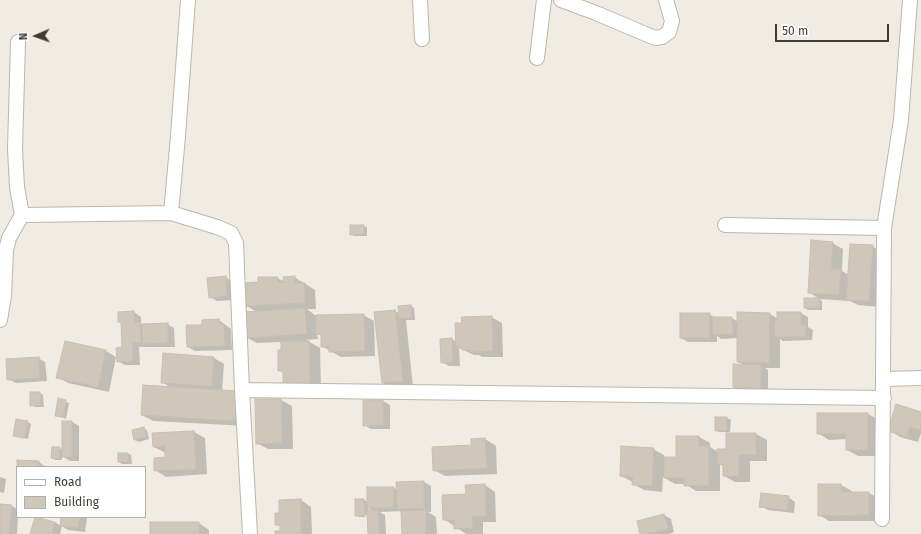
<!DOCTYPE html>
<html>
<head>
<meta charset="utf-8">
<style>
	body { margin:0 }
	#map { position:relative; width:921px; height:534px; overflow:hidden; background:#f0ece4; font-family:"Fira Sans",sans-serif }
	canvas { display:block }
	.legend { position:absolute; left:16px; top:466px; width:130px; height:52px; box-sizing:border-box; background:#fff; border:1px solid #b3b1ae; margin:0; padding:5px 7px; list-style:none; font-size:12px; color:#413c35 }
	.legend li { display:flex; align-items:center; gap:8px; height:20px }
	.legend b { width:20px; border:1px solid #b3b1ae }
	.north { position:absolute; left:16px; top:16px; width:40px; height:40px; -webkit-text-stroke:3px #fff; paint-order:stroke; rotate:268deg; font-size:11px; font-weight:700; line-height:16px; text-align:center; color:#413c35 }
	.north::after { content:''; display:block; margin:auto; width:14px; height:18px; background:#413c35; clip-path:polygon(50% 0,100% 100%,50% 72%,0 100%) }
	.scale { position:absolute; left:775px; top:24px; width:114px; height:18px; box-sizing:border-box; border:2px solid #413c35; border-top:0; padding-left:5px; font-size:12px; line-height:14px; white-space:nowrap; color:#413c35; -webkit-text-stroke:3px #fff; paint-order:stroke }
</style>
</head>
<body>
<div id="map">
<canvas width="921" height="534"></canvas>
<ul class="legend">
<li><b style="height:5px;background:#fff"></b>Road</li>
<li><b style="height:11px;background:#d0c7bb"></b>Building</li>
</ul>
<div class="north">N</div>
<div class="scale">50 m</div>
</div>
<script>
const context = document.querySelector('canvas').getContext('2d');
context.lineJoin = 'round';
function fillPath(path, color) {
  context.fillStyle = color;
  context.fill(path, 'evenodd');
}
function poly(rows) {
  const path = new Path2D();
  for (const r of rows) {
    path.moveTo(r[0], r[1]);
    for (let i = 2; i < r.length; i += 2) path.lineTo(r[i], r[i + 1]);
  }
  return path;
}
function trace(path, color, width, dash) {
  context.strokeStyle = color;
  context.lineWidth = width;
  context.lineCap = dash ? 'butt' : 'round';
  context.setLineDash(dash || []);
  context.stroke(path);
}
const shadow = poly([
	[363,226,367,227,367,236,354,236,351,234],
	[832,243,843,249,842,271,849,275,872,246,883,253,880,307,858,305,850,301,819,299,809,292],
	[225,277,232,281,234,300,217,301,210,297],
	[294,277,315,290,316,309,307,309,316,316,363,315,374,321,375,356,341,357,322,346,322,336,317,334,318,339,306,340,320,348,321,389,279,370,282,342,257,343,246,337,257,312,245,305,259,283,277,278,285,282],
	[805,299,819,299,822,301,822,310,808,310,805,308],
	[411,306,414,308,415,320,406,320,413,387,393,389,383,383,395,311,400,314],
	[134,312,141,317,141,324,144,325,167,324,174,328,175,347,139,347,140,365,125,365,118,361,123,348,122,323,119,322],
	[801,313,808,317,808,327,813,330,812,340,783,341,780,339,780,368,765,368,768,370,768,392,741,391,734,387,744,365,738,362,738,338,721,339,717,336,717,342,688,342,681,338,709,314,716,318,732,318,738,322,770,314,778,319],
	[491,317,502,323,503,357,482,357,479,355,474,355,459,348,460,366,449,366,442,362,442,340,452,339,457,342,463,324],
	[219,320,231,329,232,350,195,351,188,347,203,326],
	[106,351,116,357,109,392,68,383,58,377],
	[38,358,45,362,47,381,16,383,8,379],
	[214,358,224,364,222,391,247,398,246,426,153,421,142,415,172,388,162,382],
	[40,393,43,395,44,407,35,407,31,405],
	[59,399,69,403,66,419,56,415],
	[256,400,281,400,292,406,293,449,268,449,257,443],
	[364,401,383,401,390,405,390,429,371,429,364,425],
	[921,413,921,433,918,442,900,437,889,430],
	[818,414,868,414,879,420,879,456,858,456,847,450,847,439,829,440,818,433],
	[716,418,727,418,731,420,730,432,719,432,716,430],
	[27,422,31,424,28,439,14,436],
	[72,422,79,426,79,461,70,461,62,456,62,460,55,460,52,458,59,448,63,450],
	[143,428,147,430,149,439,139,442,135,440,133,430],
	[194,432,205,438,207,474,166,477,155,470,166,458,166,453,154,447],
	[756,434,767,440,767,461,750,461,750,482,735,482,724,476,724,467,720,464,720,491,696,491,685,484,675,484,663,477,662,492,644,490,633,484,633,482,621,476,653,449,664,455,664,458,677,458,699,437,710,443,710,447,718,452,727,450],
	[485,439,496,446,497,474,445,476,434,470],
	[128,454,131,455,132,464,122,464,119,462],
	[18,461,39,462,46,467,18,467],
	[0,477,6,479,4,493,0,492],
	[424,482,431,486,431,512,428,512,436,517,437,534,403,534,403,511,380,512,385,515,386,534,369,534,368,516,361,512,360,514,366,517,359,517,356,515,356,500,364,500,368,502,394,488,397,490],
	[368,507,373,511,368,511],
	[485,485,495,492,496,522,483,522,483,534,466,534,444,519,467,495],
	[819,485,841,485,852,491,852,493,869,493,880,499,880,521,829,521,819,515],
	[788,497,795,502,794,513,768,510,761,506],
	[301,500,311,507,312,534,276,534,281,532,281,527,276,524,280,514],
	[0,505,12,506,17,509,17,517,18,517,17,534,0,534],
	[664,515,671,519,674,532,669,534,641,534],
	[62,517,85,517,87,518,85,532,68,530,62,526,60,534,31,534,35,518,55,522,61,526],
	[199,523,209,530,209,534,151,534]
]);
const building = poly([
	[350,225,364,225,364,234,350,235,350,225],
	[811,240,833,242,831,269,841,269,839,295,808,293,811,240],
	[850,244,873,245,869,301,846,300,850,244],
	[226,276,227,296,209,298,207,278,226,276],
	[295,276,295,283,305,283,305,303,244,306,243,283,258,282,258,277,278,277,278,282,284,282,283,277,295,276],
	[804,298,819,298,819,308,804,308,804,298],
	[411,305,412,318,399,319,398,306,411,305],
	[305,308,307,334,245,338,244,312,305,308],
	[395,310,403,381,382,383,374,312,395,310],
	[134,311,135,322,140,322,141,343,133,343,133,361,117,362,116,348,122,347,121,322,118,322,118,312,134,311],
	[737,312,770,313,769,363,737,362,737,312],
	[777,312,801,312,801,325,806,325,806,337,775,337,774,321,777,321,777,312],
	[680,313,710,313,710,338,680,338,680,313],
	[364,314,365,351,329,352,329,347,321,347,321,334,316,334,316,315,364,314],
	[492,316,493,351,470,352,470,350,462,350,462,347,456,347,455,323,462,323,461,317,492,316],
	[712,317,732,317,733,334,713,335,712,317],
	[219,319,219,324,224,324,225,346,187,347,186,325,202,325,202,320,219,319],
	[168,323,168,343,143,344,142,324,168,323],
	[452,338,453,362,441,363,440,339,452,338],
	[65,341,106,350,98,387,56,378,65,341],
	[281,341,309,341,310,384,283,384,283,371,278,371,278,350,281,350,281,341],
	[163,353,214,357,212,386,161,383,163,353],
	[39,357,40,378,7,380,6,359,39,357],
	[733,364,761,365,761,388,733,387,733,364],
	[143,385,237,391,235,421,141,415,143,385],
	[30,392,40,392,41,405,30,406,30,392],
	[58,398,66,400,63,417,55,416,58,398],
	[255,399,281,399,282,443,256,444,255,399],
	[363,400,383,400,384,425,363,426,363,400],
	[896,404,921,412,921,430,910,427,907,437,888,431,896,404],
	[817,413,868,413,868,450,846,450,846,434,817,434,817,413],
	[715,417,727,417,727,430,715,431,715,417],
	[16,419,28,421,24,438,13,436,16,419],
	[62,421,72,421,72,457,62,457,62,421],
	[144,427,146,437,134,440,132,430,144,427],
	[194,431,196,469,154,471,154,458,165,457,165,446,153,447,152,433,194,431],
	[726,433,756,433,756,455,739,455,739,476,723,476,723,464,718,464,717,449,726,449,726,433],
	[676,436,699,436,699,446,709,446,709,485,684,486,684,478,664,478,664,457,676,457,676,436],
	[485,438,487,468,433,471,432,447,471,445,471,439,485,438],
	[621,446,654,448,652,486,632,485,633,477,620,476,621,446],
	[52,447,60,447,59,459,51,458,52,447],
	[118,453,128,453,129,462,118,462,118,453],
	[17,460,39,461,39,467,17,467,17,460],
	[424,481,424,509,397,509,396,482,424,481],
	[485,484,486,516,472,516,473,528,454,529,454,520,443,520,442,495,466,494,465,485,485,484],
	[818,484,841,484,841,492,869,492,869,515,818,516,818,484],
	[367,487,394,487,394,508,367,508,367,487],
	[761,493,789,496,787,510,759,507,761,493],
	[301,499,301,534,275,534,275,531,280,531,280,525,275,525,275,513,279,513,279,500,301,499],
	[355,499,364,499,365,516,355,516,355,499],
	[0,504,12,505,9,534,0,534,0,504],
	[367,510,378,510,379,534,368,534,367,510],
	[426,510,426,534,402,534,401,511,426,510],
	[664,514,668,529,647,534,640,534,637,521,664,514],
	[35,517,55,522,52,534,30,534,35,517],
	[61,517,80,517,78,528,60,526,61,517],
	[150,522,199,522,199,534,150,534,150,522]
]);
const minor = poly([
	[420,0,422,39],
	[561,0,596,13,655,38,662,37,669,32,672,21,666,0],
	[537,58,544,0],
	[171,213,178,136,188,0],
	[22,215,171,213,217,227,231,233,236,243,242,390,250,534],
	[725,225,884,228],
	[0,320,4,296,6,250,9,238,22,215,17,187,15,149,18,42],
	[884,379,921,378],
	[242,390,884,398],
	[882,519,884,228,901,120,910,0]
]);
fillPath(shadow, '#0003');
fillPath(building, '#d0c7bb');
trace(building, '#cabeaf', 1);
trace(minor, '#bdb6ab', 16);
trace(minor, '#fff', 14);
</script>
</body>
</html>
